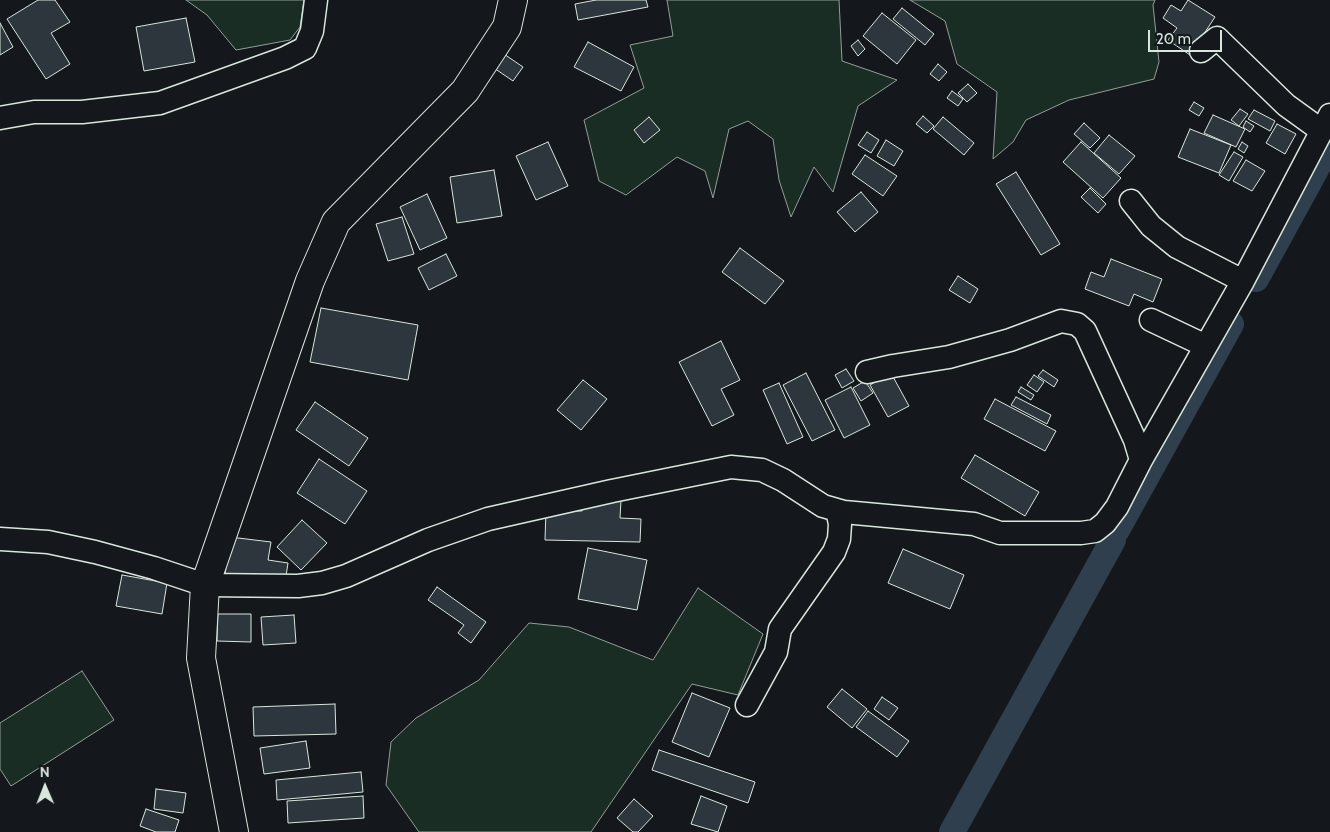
<!DOCTYPE html>
<html>
<head>
<meta charset="utf-8">
<style>
	body { margin:0 }
	#map { position:relative; width:1330px; height:832px; overflow:hidden; background:#14181c; font-family:Cabin,sans-serif }
	canvas { display:block }
	.north { position:absolute; left:20px; top:762px; width:50px; height:50px; -webkit-text-stroke:4px #14181c; paint-order:stroke; rotate:359deg; font-size:14px; font-weight:700; line-height:20px; text-align:center; color:#d8e6dc }
	.north::after { content:''; display:block; margin:auto; width:18px; height:22px; background:#d8e6dc; clip-path:polygon(50% 0,100% 100%,50% 72%,0 100%) }
	.scale { position:absolute; left:1148px; top:30px; width:74px; height:22px; box-sizing:border-box; border:2px solid #d8e6dc; border-top:0; padding-left:6px; font-size:15px; line-height:18px; white-space:nowrap; color:#d8e6dc; -webkit-text-stroke:4px #14181c; paint-order:stroke }
</style>
</head>
<body>
<div id="map">
<canvas width="1330" height="832"></canvas>
<div class="north">N</div>
<div class="scale">20 m</div>
</div>
<script>
const context = document.querySelector('canvas').getContext('2d');
context.lineJoin = 'round';
function fillPath(path, color) {
  context.fillStyle = color;
  context.fill(path, 'evenodd');
}
function poly(rows) {
  const path = new Path2D();
  for (const r of rows) {
    path.moveTo(r[0], r[1]);
    for (let i = 2; i < r.length; i += 2) path.lineTo(r[i], r[i + 1]);
  }
  return path;
}
function trace(path, color, width, dash) {
  context.strokeStyle = color;
  context.lineWidth = width;
  context.lineCap = dash ? 'butt' : 'round';
  context.setLineDash(dash || []);
  context.stroke(path);
}
const green = poly([
	[186,0,304,0,300,27,290,40,236,50,207,15,186,0],
	[667,0,839,0,842,61,897,80,858,106,833,192,814,167,791,217,779,180,773,139,748,121,729,129,713,198,705,171,677,157,626,195,599,181,584,120,644,88,630,45,673,36,667,0],
	[910,0,1155,0,1153,5,1159,62,1154,79,1069,100,1026,120,1013,142,993,159,997,92,957,64,945,21,910,0],
	[698,588,763,634,738,695,692,684,591,832,419,832,386,785,391,742,416,718,479,680,529,623,569,627,653,660,698,588],
	[82,671,114,720,11,786,0,769,0,723,82,671]
]);
const canal = poly([
	[1256,279,1330,144],
	[1117,530,1231,324],
	[952,832,1113,540]
]);
const building = poly([
	[38,0,55,0,70,22,51,33,70,64,46,79,7,19,38,0],
	[596,0,646,0,648,7,578,20,575,4,596,0],
	[1188,0,1215,17,1190,55,1168,40,1177,28,1163,18,1171,5,1181,11,1188,0],
	[902,8,934,34,925,45,893,19,902,8],
	[882,13,916,40,897,64,863,36,882,13],
	[186,18,195,62,144,71,136,27,186,18],
	[0,23,13,47,0,55,0,23],
	[858,40,865,49,858,56,851,46,858,40],
	[588,42,634,67,621,91,574,67,588,42],
	[501,52,523,67,513,81,491,66,501,52],
	[938,64,947,72,939,81,930,74,938,64],
	[968,84,977,93,967,102,958,93,968,84],
	[952,91,963,99,958,106,947,98,952,91],
	[1194,102,1204,108,1199,116,1189,110,1194,102],
	[1240,109,1248,114,1239,126,1231,120,1240,109],
	[1254,110,1275,121,1270,131,1248,119,1254,110],
	[1213,115,1245,129,1236,147,1204,133,1213,115],
	[923,116,934,126,927,133,916,124,923,116],
	[649,117,660,130,644,143,634,130,649,117],
	[943,117,974,143,964,155,933,129,943,117],
	[1246,121,1254,126,1250,132,1243,127,1246,121],
	[1084,123,1100,138,1090,148,1074,134,1084,123],
	[1277,124,1296,134,1285,154,1266,143,1277,124],
	[1190,129,1231,145,1219,173,1178,157,1190,129],
	[867,132,879,140,871,153,858,145,867,132],
	[1109,135,1135,156,1119,174,1094,153,1109,135],
	[886,140,903,151,894,166,877,156,886,140],
	[548,142,568,186,536,200,516,156,548,142],
	[1081,142,1121,178,1103,198,1063,162,1081,142],
	[1242,142,1248,146,1244,153,1238,149,1242,142],
	[1234,152,1243,157,1229,181,1219,175,1234,152],
	[865,155,897,176,883,196,852,174,865,155],
	[1246,160,1265,171,1252,191,1233,181,1246,160],
	[494,170,502,216,457,223,450,177,494,170],
	[1016,172,1060,244,1041,255,996,184,1016,172],
	[1090,188,1106,204,1098,213,1081,197,1090,188],
	[861,192,878,212,855,232,837,212,861,192],
	[427,194,447,238,420,250,400,207,427,194],
	[402,217,414,254,388,261,376,224,402,217],
	[740,248,784,281,765,304,722,272,740,248],
	[446,254,457,276,429,290,418,268,446,254],
	[1111,259,1162,279,1153,302,1134,294,1129,306,1085,289,1091,272,1104,277,1111,259],
	[958,276,978,289,970,303,949,290,958,276],
	[321,308,418,325,408,380,310,362,321,308],
	[721,341,740,380,721,389,734,415,712,426,679,362,721,341],
	[846,369,854,381,842,388,835,375,846,369],
	[1043,370,1058,380,1054,387,1038,376,1043,370],
	[806,373,835,430,812,441,783,385,806,373],
	[891,373,909,406,888,417,870,385,891,373],
	[1034,375,1044,382,1037,392,1027,385,1034,375],
	[583,380,607,399,581,430,557,410,583,380],
	[865,381,873,393,861,401,853,388,865,381],
	[779,383,803,437,787,444,763,390,779,383],
	[851,387,870,425,844,438,825,400,851,387],
	[1021,387,1034,395,1031,400,1018,392,1021,387],
	[1016,397,1051,415,1047,424,1011,405,1016,397],
	[995,399,1056,431,1045,451,984,419,995,399],
	[315,402,368,438,349,466,296,430,315,402],
	[975,455,1039,492,1025,516,961,478,975,455],
	[319,459,367,491,345,524,297,493,319,459],
	[582,499,621,500,620,518,641,519,640,542,545,540,546,510,582,511,582,499],
	[302,520,327,543,301,570,277,547,302,520],
	[230,537,271,542,268,560,288,563,285,583,225,575,230,537],
	[588,548,647,560,637,610,578,599,588,548],
	[903,549,964,575,950,609,888,583,903,549],
	[122,575,167,583,162,614,116,606,122,575],
	[437,587,486,622,471,643,458,633,464,625,428,600,437,587],
	[218,614,251,614,251,642,217,641,218,614],
	[294,615,296,643,263,645,261,617,294,615],
	[842,689,867,709,852,728,827,707,842,689],
	[692,693,730,708,709,757,672,742,692,693],
	[882,697,898,708,889,720,874,709,882,697],
	[335,704,336,734,254,736,253,707,335,704],
	[868,711,909,741,897,757,856,727,868,711],
	[306,741,310,768,264,774,260,748,306,741],
	[659,750,755,782,748,803,652,770,659,750],
	[361,772,363,792,277,800,276,780,361,772],
	[156,789,186,793,183,813,154,809,156,789],
	[363,796,364,818,288,823,287,801,363,796],
	[701,796,727,806,718,832,691,824,701,796],
	[634,799,653,816,638,832,633,832,617,818,634,799],
	[146,809,179,820,175,832,156,832,140,826,146,809]
]);
const street = poly([
	[1201,51,1217,38,1286,105,1322,131],
	[0,118,34,112,82,112,160,103,285,58,305,48,312,31,316,0],
	[1131,201,1151,226,1177,247,1243,281],
	[1151,320,1206,346],
	[867,372,893,366,949,357,1010,340,1061,321,1077,324,1085,331,1135,440,1141,460],
	[0,539,48,542,95,552,154,568,205,585,298,586,322,583,346,576,428,540,488,519,612,491,731,467,762,470,783,480,823,506,844,512,974,524,1000,533,1081,533,1095,531,1105,523,1117,507,1141,460,1243,281,1330,115],
	[747,705,776,652,780,629,834,552,839,539,840,524,837,510]
]);
const secondary = poly([
	[234,832,201,658,205,585,310,281,336,222,465,91,507,27,513,0]
]);
fillPath(green, '#1a2d24');
trace(green, '#939e99', 1);
trace(canal, '#2f3f4d', 26);
fillPath(building, '#2c363c');
trace(building, '#d8e6dc', 1);
trace(street, '#d8e6dc', 25);
trace(secondary, '#d8e6dc', 30);
trace(street, '#14181c', 22);
trace(secondary, '#14181c', 28);
</script>
</body>
</html>
